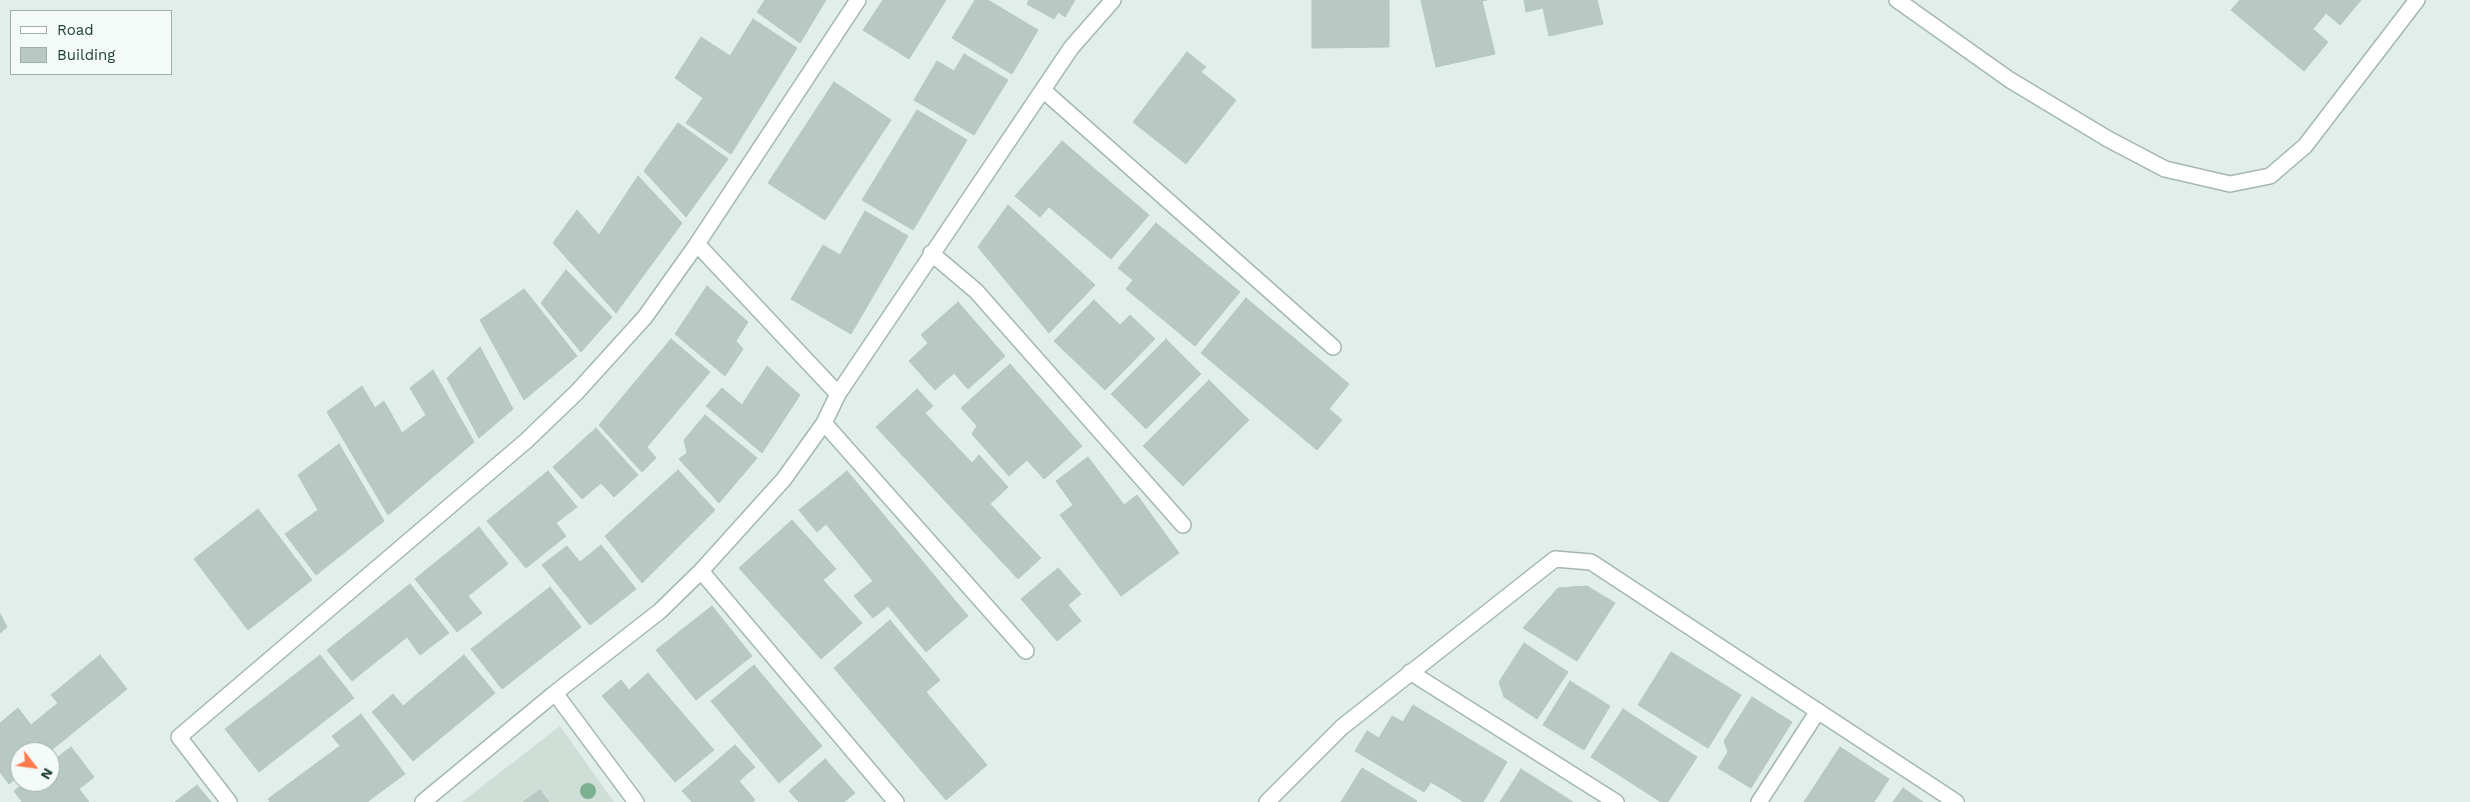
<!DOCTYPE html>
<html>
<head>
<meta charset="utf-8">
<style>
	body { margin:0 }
	#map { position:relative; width:2470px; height:802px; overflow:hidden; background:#e2eee9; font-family:"Work Sans",sans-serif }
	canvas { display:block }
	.legend { position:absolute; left:10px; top:10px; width:162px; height:65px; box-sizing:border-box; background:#f4faf7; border:1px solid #9fb0ab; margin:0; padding:6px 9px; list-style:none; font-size:15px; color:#204139 }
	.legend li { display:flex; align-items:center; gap:10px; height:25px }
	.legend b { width:25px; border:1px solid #9fb0ab }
	.north { position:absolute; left:10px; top:742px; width:50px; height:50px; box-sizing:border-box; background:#f4faf7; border:1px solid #9fb0ab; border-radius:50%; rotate:120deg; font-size:14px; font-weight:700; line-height:20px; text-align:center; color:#204139 }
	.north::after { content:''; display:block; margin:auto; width:18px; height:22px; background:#ff7c50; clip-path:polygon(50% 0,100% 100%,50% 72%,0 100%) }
</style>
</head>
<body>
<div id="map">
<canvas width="2470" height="802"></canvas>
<ul class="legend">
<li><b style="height:6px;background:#fff"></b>Road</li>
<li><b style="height:14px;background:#b7c9c2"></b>Building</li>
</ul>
<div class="north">N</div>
</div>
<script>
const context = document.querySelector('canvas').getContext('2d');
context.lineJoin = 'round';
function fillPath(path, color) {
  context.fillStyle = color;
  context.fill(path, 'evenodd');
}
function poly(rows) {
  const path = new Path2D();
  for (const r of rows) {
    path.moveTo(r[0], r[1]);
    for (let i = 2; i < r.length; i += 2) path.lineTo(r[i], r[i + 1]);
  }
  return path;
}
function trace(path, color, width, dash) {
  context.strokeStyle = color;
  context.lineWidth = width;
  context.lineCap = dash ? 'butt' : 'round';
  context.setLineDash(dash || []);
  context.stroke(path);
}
const built = poly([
	[560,726,614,802,462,802]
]);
const building = poly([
	[765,0,826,0,800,43,757,12,765,0],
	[883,0,946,0,909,59,863,30,883,0],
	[975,0,988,0,1038,30,1012,74,952,38,975,0],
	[1029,0,1075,0,1065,17,1058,12,1054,19,1027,4,1029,0],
	[1312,0,1389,0,1389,47,1312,48,1312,0],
	[1421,0,1487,0,1482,1,1495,54,1436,67,1421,0],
	[1524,0,1597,0,1603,24,1549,36,1543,8,1526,12,1524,0],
	[2240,0,2361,0,2340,25,2326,13,2313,29,2328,42,2304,71,2231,10,2240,0],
	[753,19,797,48,731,154,686,123,703,98,675,78,701,37,730,56,753,19],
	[1187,52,1206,67,1201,72,1236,100,1186,164,1133,122,1187,52],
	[964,54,1008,80,974,135,914,100,937,61,954,71,964,54],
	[834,82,891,120,825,220,768,183,834,82],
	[917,110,967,140,913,230,862,200,917,110],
	[678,123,728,159,686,217,644,171,678,123],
	[1062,141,1149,215,1111,259,1049,207,1040,217,1015,196,1062,141],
	[638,176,682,223,616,313,553,243,577,210,599,235,638,176],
	[1008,205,1095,285,1049,333,978,247,1008,205],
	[865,211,908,236,851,334,791,299,823,245,840,255,865,211],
	[1156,223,1240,292,1195,346,1126,289,1133,280,1118,268,1156,223],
	[566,270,612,317,581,352,541,303,566,270],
	[707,286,748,322,736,341,743,349,725,376,675,334,707,286],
	[524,289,577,356,524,400,480,320,524,289],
	[1246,298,1349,384,1329,409,1342,420,1317,450,1201,353,1246,298],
	[1094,300,1120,325,1130,315,1155,339,1105,390,1054,341,1094,300],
	[958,302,1005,356,968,389,954,373,935,390,909,361,928,343,921,335,958,302],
	[671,339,710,372,647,447,656,458,642,472,599,425,671,339],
	[1166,339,1201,374,1146,429,1111,394,1166,339],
	[480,347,513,409,479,438,447,378,480,347],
	[1010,364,1082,446,1044,479,1027,460,1009,476,972,434,977,426,961,408,1010,364],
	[767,366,800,395,762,453,706,406,722,388,742,405,767,366],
	[433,370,474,442,388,515,327,412,362,386,375,408,384,401,402,433,426,415,410,388,433,370],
	[1209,380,1249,420,1183,486,1143,446,1209,380],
	[917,389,933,406,925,413,972,463,979,455,1008,487,990,504,1041,558,1018,579,876,427,917,389],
	[705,415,757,458,719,503,679,459,687,453,684,440,705,415],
	[596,428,638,475,614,497,601,483,582,499,553,467,596,428],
	[339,444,384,521,316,575,285,534,318,510,298,475,339,444],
	[1088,457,1124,505,1137,495,1179,553,1121,596,1060,515,1073,505,1056,481,1088,457],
	[678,470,715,510,642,583,605,536,678,470],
	[548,471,577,507,556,523,566,536,526,568,487,521,548,471],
	[847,471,968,616,926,652,888,606,873,618,854,596,873,581,826,524,817,532,799,510,847,471],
	[258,509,312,580,248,630,194,559,258,509],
	[792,520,836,569,823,580,862,623,821,659,739,568,792,520],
	[479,527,508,564,468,596,482,613,457,632,415,579,479,527],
	[601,545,636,589,590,625,542,565,567,546,580,562,601,545],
	[1058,568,1081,594,1068,605,1081,621,1057,641,1021,599,1058,568],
	[410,584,449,633,420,655,407,637,352,681,327,650,410,584],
	[1587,586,1615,603,1577,661,1523,628,1558,588,1587,586],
	[550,587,581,627,502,689,471,649,550,587],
	[712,606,752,656,696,700,656,650,712,606],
	[0,614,7,627,0,633,0,614],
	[890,620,940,680,926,692,987,765,946,800,834,668,890,620],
	[1524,643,1568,672,1537,719,1504,697,1499,682,1524,643],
	[1671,652,1741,695,1708,748,1638,705,1671,652],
	[100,655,127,689,49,752,20,752,20,775,9,784,0,772,0,723,18,708,31,725,58,703,51,695,100,655],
	[320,655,354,698,259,772,225,729,320,655],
	[464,655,495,693,413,761,372,712,393,694,403,706,464,655],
	[754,665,822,746,779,783,711,701,754,665],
	[648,673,714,750,675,782,602,696,621,680,629,690,648,673],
	[1570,681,1610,706,1584,750,1543,725,1570,681],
	[1752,697,1792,722,1751,788,1718,768,1728,752,1724,741,1752,697],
	[1413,705,1507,762,1483,802,1464,802,1431,782,1424,792,1355,751,1367,731,1379,738,1392,716,1403,722,1413,705],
	[1623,709,1697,757,1668,802,1661,802,1591,757,1623,709],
	[361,714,405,774,367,802,270,802,268,799,340,746,332,736,361,714],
	[735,745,755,767,739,781,755,800,752,802,692,802,682,791,735,745],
	[71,747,94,777,79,789,89,802,22,802,14,791,26,782,50,782,50,763,71,747],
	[1840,747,1889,779,1874,802,1804,802,1840,747],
	[825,759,855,793,844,802,799,802,789,791,825,759],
	[1362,768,1417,801,1416,802,1341,802,1362,768],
	[1521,769,1573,802,1500,802,1521,769],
	[197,785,211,802,175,802,197,785],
	[1903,788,1923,802,1893,802,1903,788],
	[540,790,549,802,523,802,540,790]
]);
const minor = poly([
	[1897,0,2010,80,2108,139,2165,169,2230,184,2270,176,2305,146,2417,0],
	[1043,90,1333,347],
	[697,244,838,394],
	[931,253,976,291,1183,525],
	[824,423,1026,651],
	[701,571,896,802],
	[1410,672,1616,802],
	[555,693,636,802],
	[229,802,179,737,526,441,577,392,645,317,697,244,858,0],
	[423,802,555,693,660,611,701,571,784,479,824,423,838,394,1071,48,1113,0],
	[1267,802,1342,727,1555,559,1591,562,1956,802],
	[1759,802,1818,711]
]);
const trees = [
	[588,791]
];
fillPath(built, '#d0ded8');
fillPath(building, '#b7c9c2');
trace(building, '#b4c9c0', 1);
trace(minor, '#a4b7b1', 18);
trace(minor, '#fff', 15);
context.fillStyle = '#7bb090';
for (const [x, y] of trees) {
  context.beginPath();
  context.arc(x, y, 8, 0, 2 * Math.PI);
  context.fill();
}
</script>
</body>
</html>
